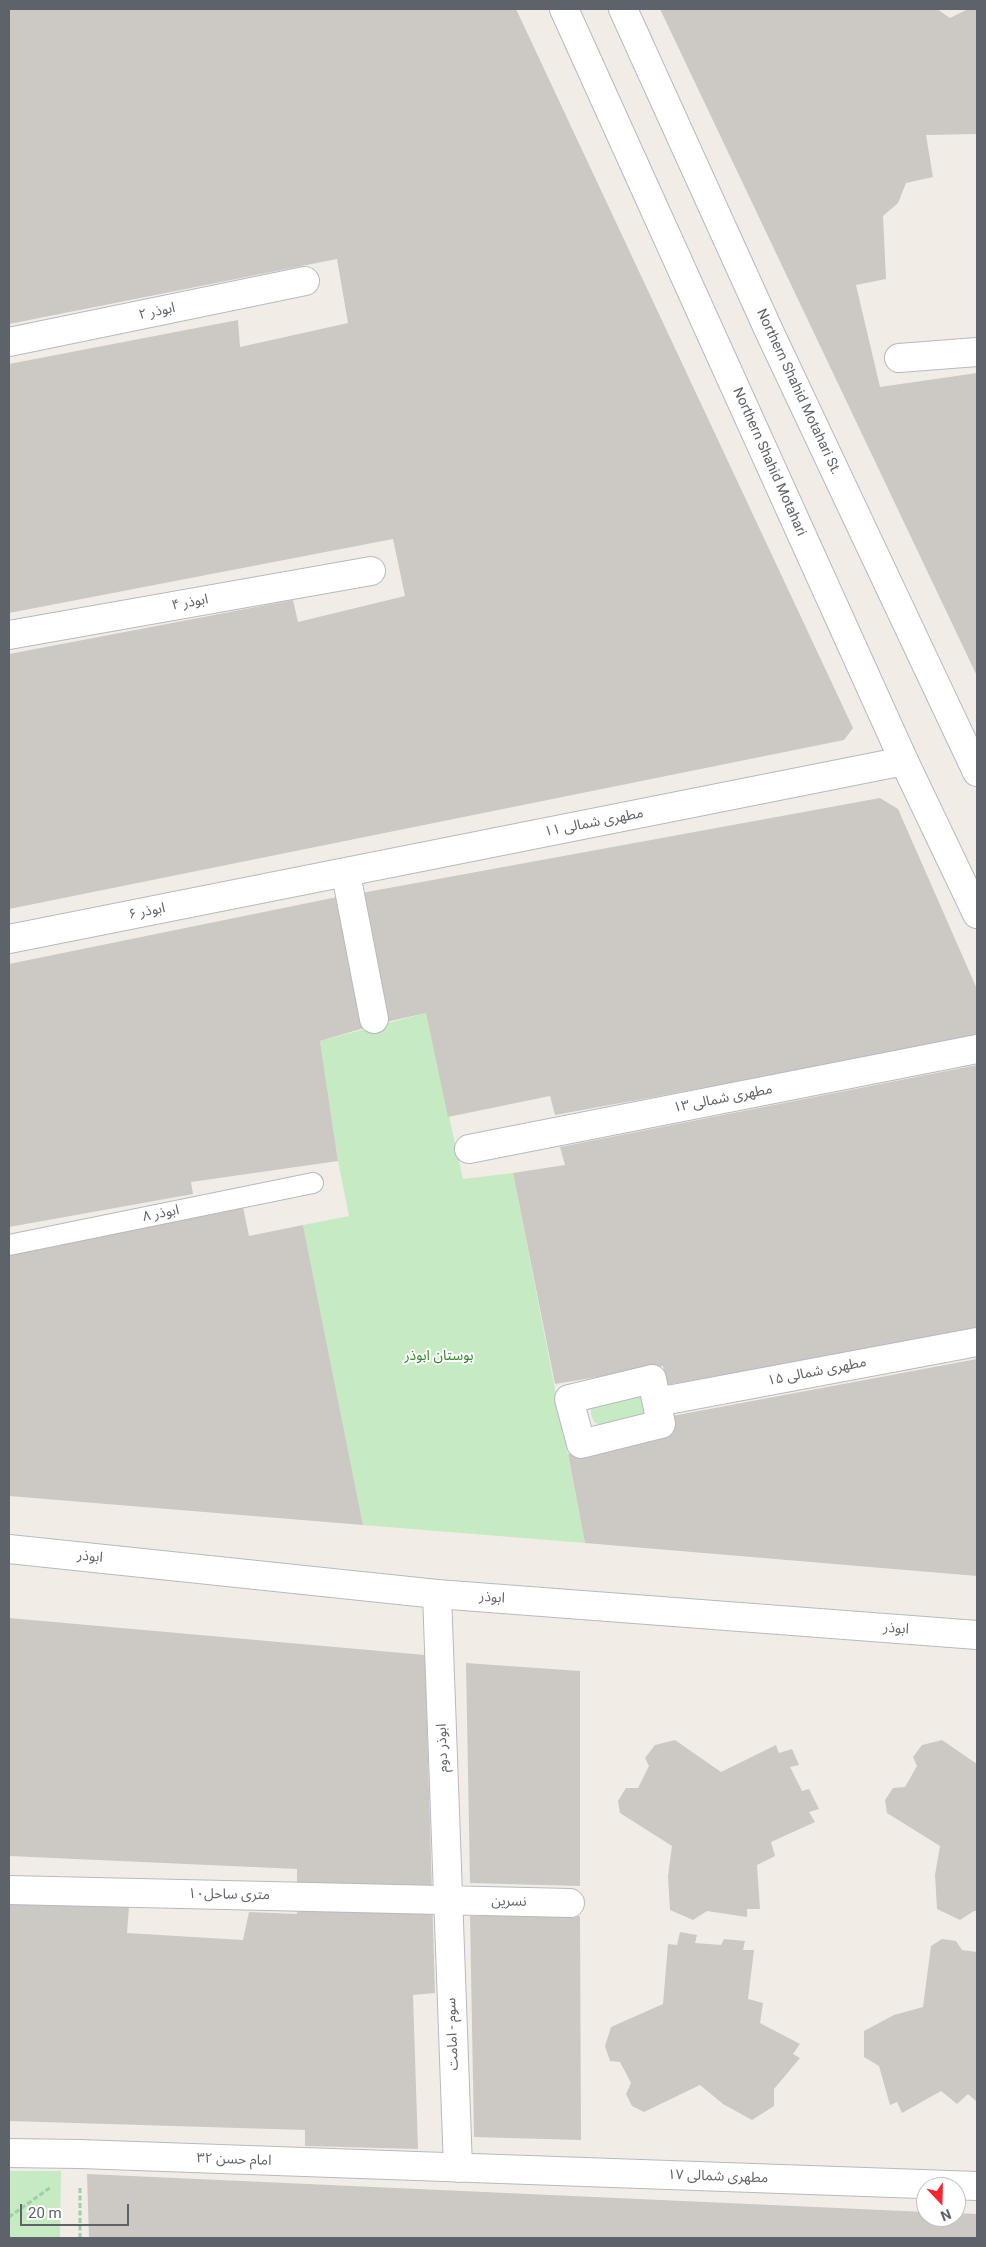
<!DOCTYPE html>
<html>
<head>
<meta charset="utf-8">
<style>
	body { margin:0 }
	#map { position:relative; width:986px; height:2247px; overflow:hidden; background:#f1ede6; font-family:Roboto,sans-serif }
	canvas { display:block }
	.frame { position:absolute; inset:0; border:10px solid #5d6368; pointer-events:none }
	.north { position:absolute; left:916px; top:2177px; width:50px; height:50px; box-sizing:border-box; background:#fff; border:1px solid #bec1c3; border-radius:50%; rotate:159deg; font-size:14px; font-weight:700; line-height:20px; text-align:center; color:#5d6368 }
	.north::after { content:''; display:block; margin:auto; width:18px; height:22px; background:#f72631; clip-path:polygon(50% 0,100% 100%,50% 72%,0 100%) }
	.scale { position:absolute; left:20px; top:2204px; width:109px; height:22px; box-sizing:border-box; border:2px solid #5d6368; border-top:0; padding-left:6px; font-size:15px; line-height:18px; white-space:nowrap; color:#5d6368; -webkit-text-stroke:4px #fff; paint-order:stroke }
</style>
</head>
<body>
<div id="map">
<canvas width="986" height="2247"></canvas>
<div class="frame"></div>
<div class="north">N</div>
<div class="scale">20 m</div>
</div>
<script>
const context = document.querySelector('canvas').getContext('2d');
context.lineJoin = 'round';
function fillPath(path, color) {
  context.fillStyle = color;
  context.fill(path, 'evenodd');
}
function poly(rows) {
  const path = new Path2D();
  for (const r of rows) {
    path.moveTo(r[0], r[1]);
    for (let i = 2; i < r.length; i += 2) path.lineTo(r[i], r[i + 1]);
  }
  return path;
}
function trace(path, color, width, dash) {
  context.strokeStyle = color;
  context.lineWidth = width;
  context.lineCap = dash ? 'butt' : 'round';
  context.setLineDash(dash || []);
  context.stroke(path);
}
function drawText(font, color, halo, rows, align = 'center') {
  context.font = font + ' Roboto,"Noto Sans Arabic",sans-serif';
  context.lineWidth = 4;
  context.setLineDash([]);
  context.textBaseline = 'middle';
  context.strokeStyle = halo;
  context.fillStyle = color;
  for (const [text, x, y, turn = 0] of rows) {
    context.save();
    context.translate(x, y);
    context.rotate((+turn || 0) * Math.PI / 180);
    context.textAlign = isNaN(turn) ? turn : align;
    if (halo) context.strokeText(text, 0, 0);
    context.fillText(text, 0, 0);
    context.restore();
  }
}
const green = poly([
	[426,1013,463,1179,513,1173,585,1543,363,1525,303,1225,349,1216,338,1161,320,1041],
	[637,1393,645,1397,645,1414,601,1426,594,1422,591,1414,591,1404],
	[9,2171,61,2171,60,2238,9,2238]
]);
const building = poly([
	[9,9,516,9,853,728,844,740,9,909,9,654,293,600,298,622,405,596,393,539,9,613,9,364,238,320,240,347,348,323,337,259,9,324],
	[660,9,937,9,950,18,968,9,977,9,977,134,926,135,933,177,906,183,898,203,883,216,886,279,856,285,880,387,977,373,977,676],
	[880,798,898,809,977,989,977,1038,555,1115,550,1096,448,1117,426,1013,382,1023,356,894],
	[342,896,371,1026,320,1041,338,1161,191,1182,193,1194,9,1227,9,964],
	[977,1065,977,1330,666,1385,663,1366,555,1384,513,1173,565,1165,560,1147],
	[243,1207,249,1236,303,1225,363,1525,9,1496,9,1254],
	[977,1359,977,1576,585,1543,568,1454,673,1434,672,1416],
	[9,1618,425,1655,435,1993,413,1995,418,2149,305,2146,305,2130,9,2121,9,1901,129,1907,127,1933,243,1940,249,1912,297,1914,297,1869,9,1856],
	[466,1663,580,1671,580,1886,470,1883],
	[675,1740,721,1772,776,1745,779,1753,792,1749,799,1765,790,1767,802,1791,809,1789,819,1809,809,1812,815,1822,771,1842,775,1856,757,1865,760,1909,747,1909,747,1917,707,1911,693,1920,670,1910,668,1876,672,1846,620,1813,618,1801,626,1788,638,1788,649,1766,645,1758,655,1745],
	[942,1740,977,1764,977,1911,974,1911,960,1920,937,1909,935,1875,940,1846,887,1813,885,1800,893,1788,905,1787,917,1766,913,1757,922,1745],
	[470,1916,580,1916,581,2140,474,2137],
	[680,1932,697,1935,695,1943,721,1945,724,1939,745,1941,743,1950,754,1950,748,1999,763,2003,760,2023,800,2044,793,2054,800,2058,774,2089,774,2106,752,2120,723,2104,700,2085,644,2112,632,2106,626,2094,631,2083,620,2062,610,2061,605,2046,611,2027,663,2004,668,1944,677,1945],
	[942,1939,956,1941,962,1950,977,1952,977,2102,968,2094,957,2104,941,2091,902,2113,897,2102,890,2105,879,2066,864,2057,864,2031,894,2015,923,2007,931,1946],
	[87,2174,926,2212,926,2217,956,2217,956,2213,977,2214,977,2238,89,2238]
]);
const path = poly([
	[9,2217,51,2187],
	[80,2238,80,2186]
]);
const service = poly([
	[9,1245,313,1183]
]);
const minor = poly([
	[9,342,305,281],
	[899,358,977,352],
	[9,635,371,571],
	[346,874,374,1019],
	[9,939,904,761],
	[469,1149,977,1049],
	[652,1379,661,1424,581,1444,569,1399,652,1379],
	[657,1402,977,1342],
	[437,1594,458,2168],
	[9,1890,570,1903],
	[9,2153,80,2154,977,2186]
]);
const tertiary = poly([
	[564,9,904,761,977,914],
	[623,9,770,333,977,772],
	[9,1549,437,1594,977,1635]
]);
const streetNames = [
	["ابوذر ۲",157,312,-12],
	["Northern Shahid Motahari St.",798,392,65],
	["Northern Shahid Motahari",769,462,66],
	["ابوذر ۴",190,603,-10],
	["مطهری شمالی ۱۱",594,823,-11],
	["ابوذر ۶",147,912,-11],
	["مطهری شمالی ۱۳",723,1099,-11],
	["ابوذر ۸",161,1214,-11],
	["مطهری شمالی ۱۵",817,1372,-11],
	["ابوذر",90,1557,6],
	["ابوذر",492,1598,4],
	["ابوذر",896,1629,4],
	["ابوذر دوم",443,1748,-92],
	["۱۰متری ساحل",229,1895,1],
	["نسرین",509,1902,1],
	["سوم - امامت",453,2034,-92],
	["امام حسن ۳۲",234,2160,2],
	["مطهری شمالی ۱۷",718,2177,2]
];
const parkNames = [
	["بوستان ابوذر",439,1356]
];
fillPath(green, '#c6eac1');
fillPath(building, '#ccc8c3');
trace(service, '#b6babe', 22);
trace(minor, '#b6babe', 30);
trace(tertiary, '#b6babe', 30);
trace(path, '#9cd1a3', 3, [5, 2.5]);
trace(service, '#fff', 20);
trace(minor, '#fff', 28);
trace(tertiary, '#fff', 28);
drawText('14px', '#5d6368', '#fff', streetNames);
drawText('14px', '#35862e', '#fff', parkNames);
</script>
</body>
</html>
